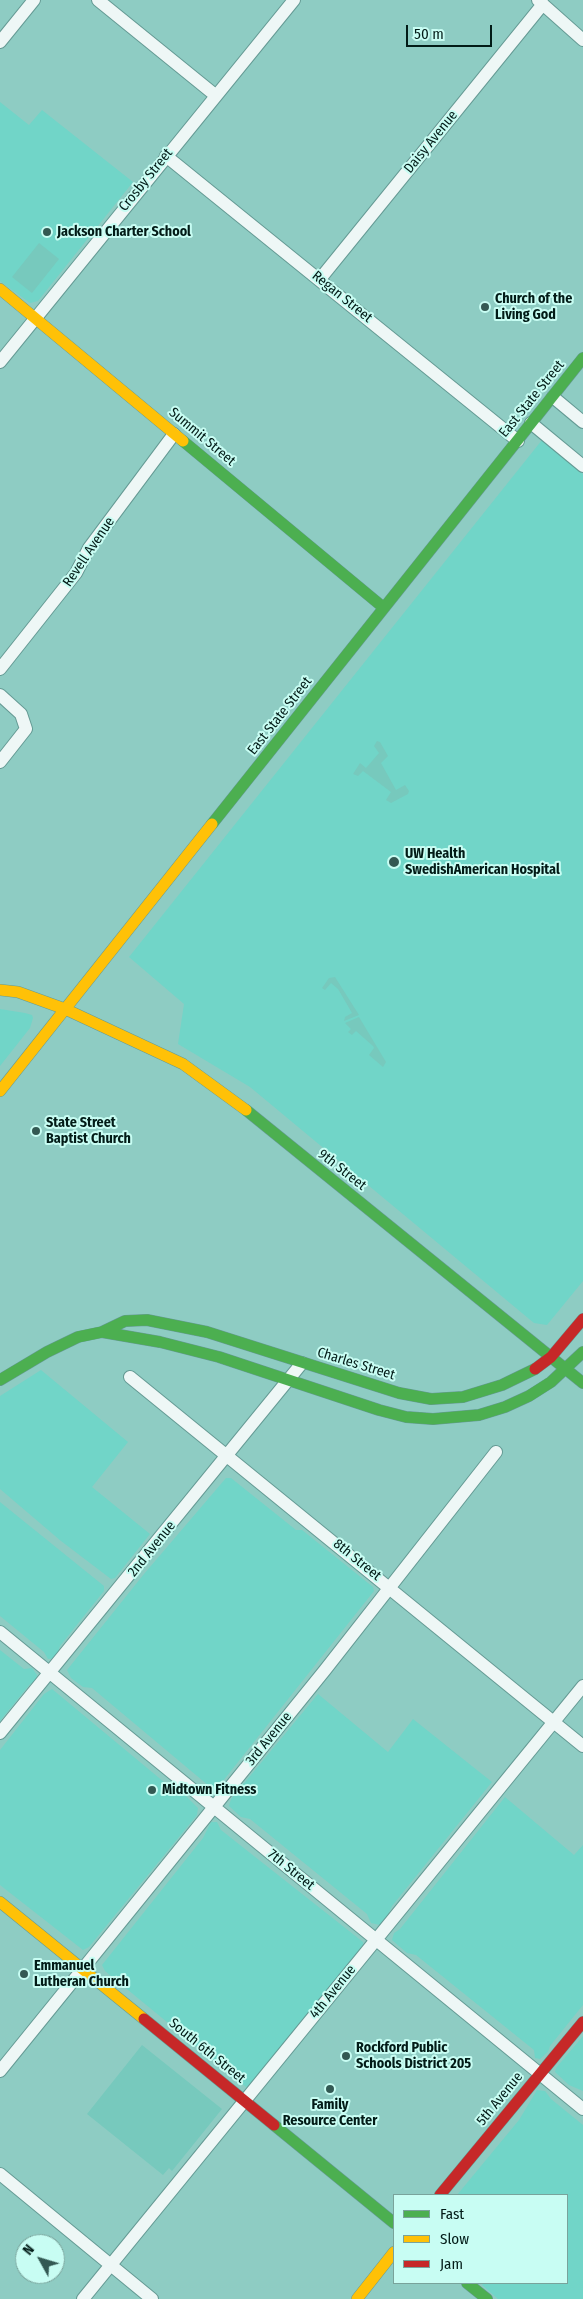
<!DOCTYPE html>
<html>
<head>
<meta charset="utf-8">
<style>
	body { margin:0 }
	#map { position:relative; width:583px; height:2299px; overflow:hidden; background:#8eccc3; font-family:"Fira Sans Condensed",sans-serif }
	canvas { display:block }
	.legend { position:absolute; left:393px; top:2194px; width:175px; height:90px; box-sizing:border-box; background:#c8fdf3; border:1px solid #79a39b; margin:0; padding:6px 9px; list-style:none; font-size:15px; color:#021b17 }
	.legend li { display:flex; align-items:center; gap:10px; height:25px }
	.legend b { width:25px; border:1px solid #79a39b }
	.north { position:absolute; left:15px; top:2234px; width:50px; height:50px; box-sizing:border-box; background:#c8fdf3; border:1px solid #79a39b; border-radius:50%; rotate:309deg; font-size:14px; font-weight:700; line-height:20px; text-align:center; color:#021b17 }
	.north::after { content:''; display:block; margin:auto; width:18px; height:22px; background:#335953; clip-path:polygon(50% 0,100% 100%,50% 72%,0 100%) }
	.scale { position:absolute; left:406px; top:25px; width:86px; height:22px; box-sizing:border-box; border:2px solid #021b17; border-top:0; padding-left:6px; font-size:15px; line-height:18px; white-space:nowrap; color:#021b17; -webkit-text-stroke:4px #c8fdf3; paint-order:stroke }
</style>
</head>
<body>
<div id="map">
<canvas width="583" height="2299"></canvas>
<ul class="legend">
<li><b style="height:6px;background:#4caf50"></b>Fast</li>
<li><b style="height:6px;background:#ffc107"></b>Slow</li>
<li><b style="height:6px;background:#c62828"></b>Jam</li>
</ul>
<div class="north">N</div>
<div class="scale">50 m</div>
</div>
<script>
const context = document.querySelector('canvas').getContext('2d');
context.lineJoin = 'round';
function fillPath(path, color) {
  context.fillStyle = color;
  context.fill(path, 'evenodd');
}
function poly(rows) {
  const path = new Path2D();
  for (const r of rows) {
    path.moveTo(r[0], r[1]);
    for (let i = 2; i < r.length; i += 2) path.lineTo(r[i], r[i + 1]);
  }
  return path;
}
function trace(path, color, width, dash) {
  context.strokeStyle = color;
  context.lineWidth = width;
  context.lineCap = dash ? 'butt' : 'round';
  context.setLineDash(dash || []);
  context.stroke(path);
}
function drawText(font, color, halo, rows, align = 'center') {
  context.font = font + ' "Fira Sans Condensed",sans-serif';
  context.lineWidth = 4;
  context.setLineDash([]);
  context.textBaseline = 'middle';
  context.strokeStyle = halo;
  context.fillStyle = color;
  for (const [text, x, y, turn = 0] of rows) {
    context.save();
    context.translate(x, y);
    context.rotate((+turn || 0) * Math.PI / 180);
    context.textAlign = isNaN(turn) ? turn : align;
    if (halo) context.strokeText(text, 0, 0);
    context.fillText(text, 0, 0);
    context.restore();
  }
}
const built = poly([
	[0,102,29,125,42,110,133,182,38,301,30,303,0,281],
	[542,440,583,474,583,1281,547,1325,534,1323,250,1087,178,1044,184,1004,129,957],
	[0,1009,25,1013,32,1015,33,1018,30,1028,0,1066],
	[41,1370,128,1442,92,1487,150,1534,115,1578,111,1579,61,1541,0,1489,0,1396],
	[226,1478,231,1478,296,1530,302,1530,373,1587,374,1591,215,1791,92,1688,83,1687,71,1678,67,1670,144,1574],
	[0,1502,104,1586,104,1591,60,1646,56,1658,48,1659,44,1652,0,1616],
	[0,1650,24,1669,32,1668,37,1675,36,1681,30,1684,0,1721],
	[52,1689,176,1792,185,1795,198,1808,197,1815,89,1947,83,1950,0,1885,0,1750,44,1694],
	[318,1694,388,1752,413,1719,492,1782,392,1906,385,1921,380,1925,371,1923,367,1914,250,1819,241,1817,229,1806,231,1799],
	[505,1797,574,1855,583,1845,583,2005,550,2046,548,2052,540,2059,535,2058,534,2050,416,1955,407,1953,392,1940,394,1933,400,1929],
	[211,1822,217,1822,221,1830,363,1942,363,1945,252,2083,246,2087,105,1971,102,1965,203,1838],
	[583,2036,583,2091,569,2085,555,2072,556,2068],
	[537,2090,545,2091,551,2099,583,2125,583,2299,498,2299,482,2285,484,2283,567,2283,567,2195,457,2195,519,2120]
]);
const green = poly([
	[39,243,59,259,32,293,12,277],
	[377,741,380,742,388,756,381,763,396,790,405,785,409,791,408,794,391,803,386,800,391,792,363,771,358,776,353,774,360,763,366,768,379,753,374,746],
	[335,977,359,1015,344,1021,345,1017,352,1013,338,989,331,983,325,990,322,988,329,978],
	[359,1017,386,1062,383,1067,369,1055,374,1048,373,1046,356,1031,352,1035,348,1032,351,1029,345,1023],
	[142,2045,222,2109,172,2171,169,2168,163,2175,87,2114]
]);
const street = poly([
	[98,0,215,95],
	[538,0,583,40],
	[0,42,34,0],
	[166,156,518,441],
	[320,279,543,4],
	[0,362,294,0],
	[553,397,583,422],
	[531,423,583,466],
	[0,669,76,573,89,548,174,434],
	[0,695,21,714,26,729,0,762],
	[130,1377,583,1746],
	[0,1632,583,2109],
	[0,1733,302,1363],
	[0,2071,325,1670,496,1452],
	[0,2174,152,2299],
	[83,2299,583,1686]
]);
const fast = poly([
	[183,441,384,608],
	[212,824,583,358],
	[246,1110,583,1383],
	[102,1332,160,1342,219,1357,379,1410,406,1417,433,1419,479,1415,505,1407,529,1396,551,1382,583,1352],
	[0,1380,47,1352,78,1337,102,1332,125,1321,147,1320,207,1332,399,1393,431,1399,463,1397,502,1385,535,1369],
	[274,2125,394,2223],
	[467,2283,487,2299]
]);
const slow = poly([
	[0,289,183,441],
	[0,990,18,992,65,1009,183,1064,246,1110],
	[0,1091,212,824],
	[0,1902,144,2019],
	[357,2299,394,2252]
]);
const jam = poly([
	[535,1369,551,1357,583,1319],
	[144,2019,274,2125],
	[440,2195,583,2022]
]);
const markers = [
	[47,232,5,"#335953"],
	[485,307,5,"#335953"],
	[394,862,6,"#335953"],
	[36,1131,5,"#335953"],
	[152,1790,5,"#335953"],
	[24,1974,5,"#335953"],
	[346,2056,5,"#335953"],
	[330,2089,5,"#335953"]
];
const streetNames = [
	["Daisy Avenue",431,142,-51],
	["Crosby Street",146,180,-51],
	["Regan Street",342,297,39],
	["East State Street",532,399,-51],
	["Summit Street",202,437,40],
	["Revell Avenue",89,552,-56],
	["East State Street",280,716,-52],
	["9th Street",342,1170,38],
	["Charles Street",356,1364,17],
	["2nd Avenue",152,1549,-51],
	["8th Street",357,1560,39],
	["3rd Avenue",269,1739,-51],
	["7th Street",291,1870,39],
	["4th Avenue",333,1992,-51],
	["South 6th Street",207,2051,39],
	["5th Avenue",500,2099,-51]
];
const poiNames = [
	["Jackson Charter School",57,232],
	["Church of the",495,299],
	["Living God",495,315],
	["UW Health",405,854],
	["SwedishAmerican Hospital",405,870],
	["State Street",46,1123],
	["Baptist Church",46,1139],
	["Midtown Fitness",162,1790],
	["Emmanuel",34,1966],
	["Lutheran Church",34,1982],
	["Rockford Public",356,2048],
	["Schools District 205",356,2064],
	["Family",330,2105,"center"],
	["Resource Center",330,2121,"center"]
];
fillPath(built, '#71d5c8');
fillPath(green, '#77c9bd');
trace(street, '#659a94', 14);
trace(fast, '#659a94', 12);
trace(slow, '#659a94', 12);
trace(jam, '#659a94', 12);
trace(street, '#eef7f6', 12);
trace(fast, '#4caf50', 11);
trace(slow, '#ffc107', 11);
trace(jam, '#c62828', 11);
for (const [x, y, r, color] of markers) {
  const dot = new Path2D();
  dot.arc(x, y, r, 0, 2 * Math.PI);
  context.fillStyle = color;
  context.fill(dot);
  trace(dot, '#c8fdf3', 2);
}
drawText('14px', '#021b17', '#c8fdf3', streetNames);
drawText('bold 14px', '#021b17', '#c8fdf3', poiNames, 'left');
</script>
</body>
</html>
